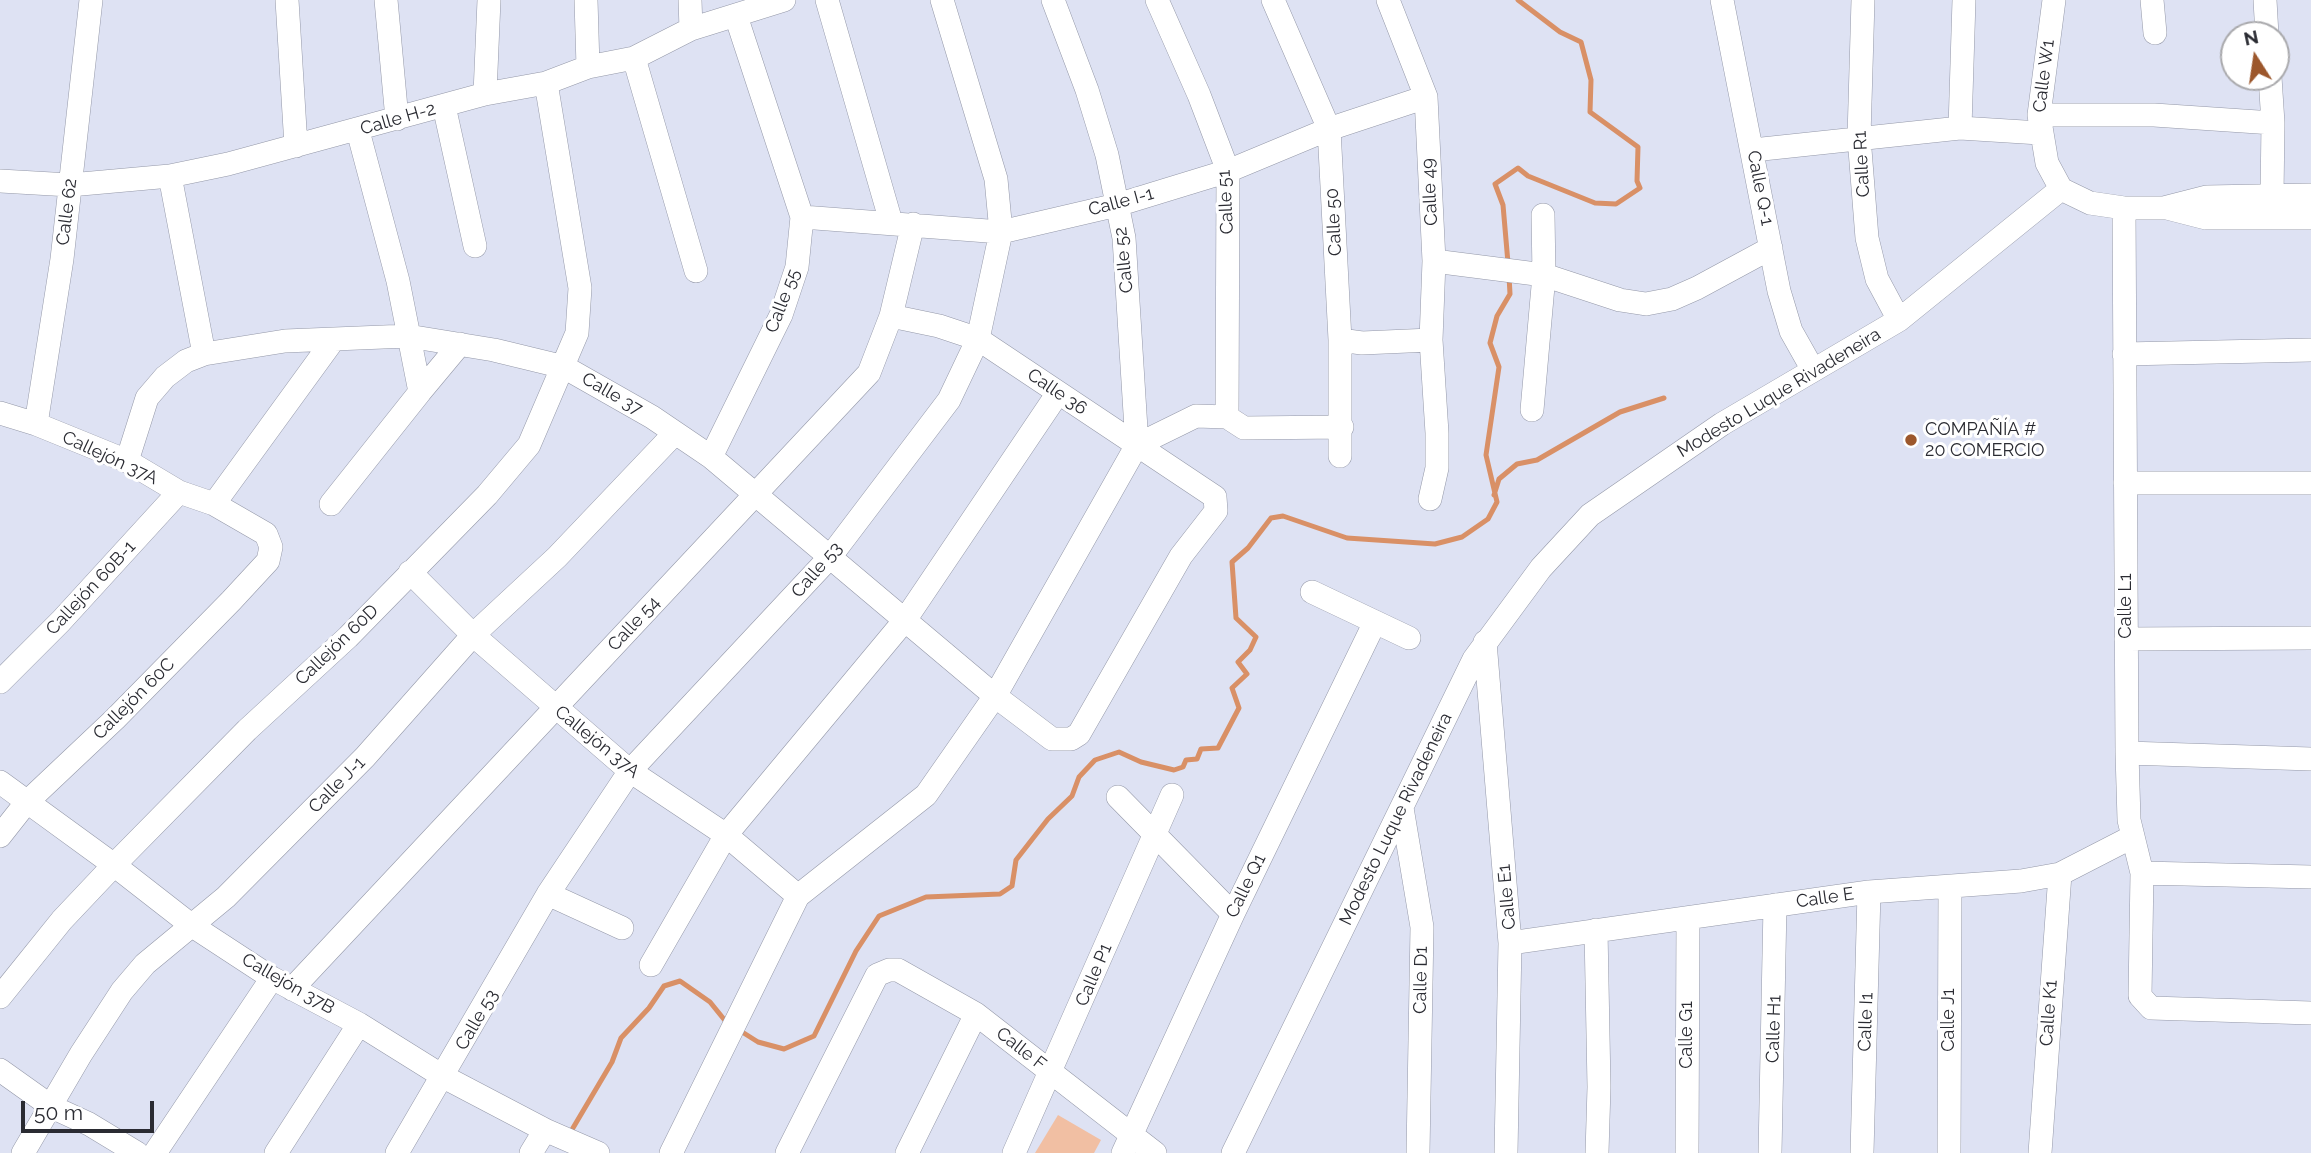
<!DOCTYPE html>
<html>
<head>
<meta charset="utf-8">
<style>
	body { margin:0 }
	#map { position:relative; width:2311px; height:1153px; overflow:hidden; background:#dee2f3; font-family:Raleway,sans-serif }
	canvas { display:block }
	.north { position:absolute; left:2220px; top:21px; width:70px; height:70px; box-sizing:border-box; background:#fff; border:2px solid #aaaaad; border-radius:50%; rotate:348deg; font-size:19px; font-weight:700; line-height:28px; text-align:center; color:#2a2b32 }
	.north::after { content:''; display:block; margin:auto; width:24px; height:32px; background:#9c572c; clip-path:polygon(50% 0,100% 100%,50% 72%,0 100%) }
	.scale { position:absolute; left:21px; top:1101px; width:133px; height:32px; box-sizing:border-box; border:4px solid #2a2b32; border-top:0; padding-left:9px; font-size:21px; line-height:24px; white-space:nowrap; color:#2a2b32; -webkit-text-stroke:5px #fff; paint-order:stroke }
</style>
</head>
<body>
<div id="map">
<canvas width="2311" height="1153"></canvas>
<div class="north">N</div>
<div class="scale">50 m</div>
</div>
<script>
const context = document.querySelector('canvas').getContext('2d');
context.lineJoin = 'round';
function fillPath(path, color) {
  context.fillStyle = color;
  context.fill(path, 'evenodd');
}
function poly(rows) {
  const path = new Path2D();
  for (const r of rows) {
    path.moveTo(r[0], r[1]);
    for (let i = 2; i < r.length; i += 2) path.lineTo(r[i], r[i + 1]);
  }
  return path;
}
function trace(path, color, width, dash) {
  context.strokeStyle = color;
  context.lineWidth = width;
  context.lineCap = dash ? 'butt' : 'round';
  context.setLineDash(dash || []);
  context.stroke(path);
}
function drawText(font, color, halo, rows, align = 'center') {
  context.font = font + ' Raleway,sans-serif';
  context.lineWidth = 6;
  context.setLineDash([]);
  context.textBaseline = 'middle';
  context.strokeStyle = halo;
  context.fillStyle = color;
  for (const [text, x, y, turn = 0] of rows) {
    context.save();
    context.translate(x, y);
    context.rotate((+turn || 0) * Math.PI / 180);
    context.textAlign = isNaN(turn) ? turn : align;
    if (halo) context.strokeText(text, 0, 0);
    context.fillText(text, 0, 0);
    context.restore();
  }
}
const green = poly([
	[1058,1115,1101,1140,1094,1153,1035,1153]
]);
const stream = poly([
	[1508,263,1503,205,1495,184,1518,168,1528,176,1595,203,1616,204,1640,188,1637,181,1638,147,1590,112,1591,80,1581,42,1560,32,1518,0],
	[1494,495,1499,479,1517,464,1537,460,1620,412,1664,398],
	[739,1030,758,1042,784,1049,814,1036,856,951,879,916,926,897,1000,894,1012,886,1016,860,1048,819,1072,796,1079,777,1095,760,1119,752,1141,762,1174,770,1183,767,1186,760,1197,759,1201,749,1218,748,1239,708,1232,688,1247,674,1238,662,1250,650,1256,637,1236,618,1232,562,1248,548,1271,518,1283,516,1347,538,1435,544,1462,537,1488,519,1497,502,1486,455,1499,367,1490,343,1497,316,1510,294,1509,276],
	[570,1133,612,1062,621,1038,649,1008,664,986,680,981,710,1002,727,1023]
]);
const minor = poly([
	[287,0,296,146],
	[386,0,397,119],
	[586,0,588,67],
	[690,0,691,29],
	[827,0,891,222],
	[1053,0,1087,90,1107,155,1124,238,1137,445],
	[1157,0,1199,95,1228,171,1227,417],
	[1273,0,1329,129,1340,340,1340,456],
	[1388,0,1426,97,1434,261,1431,340,1437,433,1437,468,1430,499],
	[1722,0,1779,291,1791,331,1813,370],
	[1863,0,1859,137,1867,238,1877,279,1899,320],
	[2054,0,2039,115,2047,163,2061,189],
	[2152,0,2155,33],
	[2265,0,2267,35],
	[634,58,696,271],
	[2270,77,2273,123,2272,196],
	[485,94,489,0],
	[444,106,475,246],
	[2039,115,2154,115,2273,123],
	[1960,128,1964,0],
	[1753,150,1960,128,2040,133],
	[170,176,204,354],
	[0,181,70,185,170,176,228,164,485,94,546,83,588,67,634,58,691,29,784,0],
	[2061,189,2090,203,2124,208,2164,208,2207,197,2311,195],
	[2124,208,2127,753,2129,820,2142,873,2140,996,2151,1008,2311,1013],
	[2167,208,2206,218,2311,218],
	[802,217,1001,232,1117,205,1228,171,1329,129,1426,97],
	[1434,261,1544,275,1620,300,1646,304,1672,299,1697,288,1771,248],
	[1340,340,1362,343,1431,340],
	[2124,354,2311,350],
	[420,392,460,344],
	[1532,410,1544,275,1543,215],
	[0,413,36,424,127,461,179,492,214,504,266,534,271,547,268,561,231,601,115,719,26,803,0,836],
	[36,424,62,259,91,0],
	[711,457,781,315,797,267,802,217,736,16],
	[127,461,147,398,165,377,186,361,204,354,285,341,408,336,494,350,564,367,652,417,711,457,995,696,1052,739,1071,739,1079,734,1181,556,1216,511,1215,497,978,339,939,326,891,316],
	[2125,483,2311,483],
	[214,504,334,339],
	[331,504,420,392,398,281,358,131],
	[410,572,473,635,630,771,726,835,798,896],
	[1312,592,1409,638],
	[2126,639,2311,638],
	[1485,642,1510,943,1506,1153],
	[0,682,61,621,179,492],
	[2127,753,2311,759],
	[0,782,114,865,191,925,272,978,359,1024,444,1077,545,1130,598,1153],
	[1118,797,1233,914],
	[1402,808,1422,927,1418,1153],
	[2142,873,2311,877],
	[548,894,622,928],
	[1596,930,1599,1087,1597,1153],
	[1510,943,1869,892,2021,881,2060,874,2132,837],
	[651,965,726,835,905,620,1058,393],
	[292,989,869,373,891,316,913,224],
	[0,997,62,920,114,865,247,730,348,637,487,495,529,445,577,333,580,288,546,83],
	[0,1070,52,1107,89,1124,137,1153],
	[23,1153,81,1054,122,991,145,964,226,897,365,757,473,635,557,557,675,433],
	[155,1153,272,978],
	[276,1153,359,1024],
	[397,1153,548,894,630,771,830,557,949,400,978,339,1001,232,996,179,942,0],
	[531,1153,545,1130],
	[671,1153,798,896,926,795,995,696,1137,445,1196,416,1227,417,1244,428,1342,427],
	[787,1153,877,975,889,970,898,970,976,1014,1155,1153],
	[907,1153,976,1014],
	[1014,1153,1172,795],
	[1123,1153,1233,914,1375,622],
	[1233,1153,1474,659,1541,568,1590,515,1722,424,1899,320,2061,189],
	[1687,1153,1688,918],
	[1770,1153,1775,905],
	[1862,1153,1869,892],
	[1949,1153,1950,887],
	[2040,1153,2060,874]
]);
const markers = [
	[1911,440,7,"#9c572c"]
];
const streetNames = [
	["Calle W1",2044,76,-83],
	["Calle H-2",398,119,-16],
	["Calle R1",1862,164,-93],
	["Calle Q-1",1760,188,79],
	["Calle 49",1430,192,-93],
	["Calle I-1",1121,202,-15],
	["Calle 51",1226,202,-93],
	["Calle 62",67,212,-83],
	["Calle 50",1334,222,-93],
	["Calle 52",1124,260,-96],
	["Calle 55",783,301,-69],
	["Calle 36",1057,392,34],
	["Modesto Luque Rivadeneira",1779,393,-31],
	["Calle 37",612,394,30],
	["Callejón 37A",110,458,25],
	["Calle 53",817,570,-49],
	["Callejón 60B-1",91,588,-47],
	["Calle L1",2126,606,-90],
	["Calle 54",634,624,-47],
	["Callejón 60D",337,645,-44],
	["Callejón 60C",134,699,-45],
	["Callejón 37A",597,742,39],
	["Calle J-1",337,785,-45],
	["Modesto Luque Rivadeneira",1396,819,-64],
	["Calle Q1",1246,886,-64],
	["Calle E1",1507,897,-95],
	["Calle E",1825,898,-8],
	["Calle P1",1094,975,-67],
	["Calle D1",1421,980,-89],
	["Callejón 37B",288,984,30],
	["Calle K1",2049,1013,-86],
	["Calle 53",477,1020,-60],
	["Calle J1",1949,1020,-90],
	["Calle I1",1866,1022,-88],
	["Calle H1",1774,1029,-88],
	["Calle G1",1687,1035,-90],
	["Calle F",1021,1049,38]
];
const poiNames = [
	["COMPAÑÍA #",1925,430],
	["20 COMERCIO",1925,451]
];
fillPath(green, '#f1bfa3');
trace(stream, '#d99066', 5);
trace(minor, '#9498a8', 24);
trace(minor, '#fff', 23);
for (const [x, y, r, color] of markers) {
  const dot = new Path2D();
  dot.arc(x, y, r, 0, 2 * Math.PI);
  context.fillStyle = color;
  context.fill(dot);
  trace(dot, '#fff', 2.5);
}
drawText('18px', '#2a2b32', '#fff', streetNames);
drawText('18px', '#2a2b32', '#fff', poiNames, 'left');
</script>
</body>
</html>
